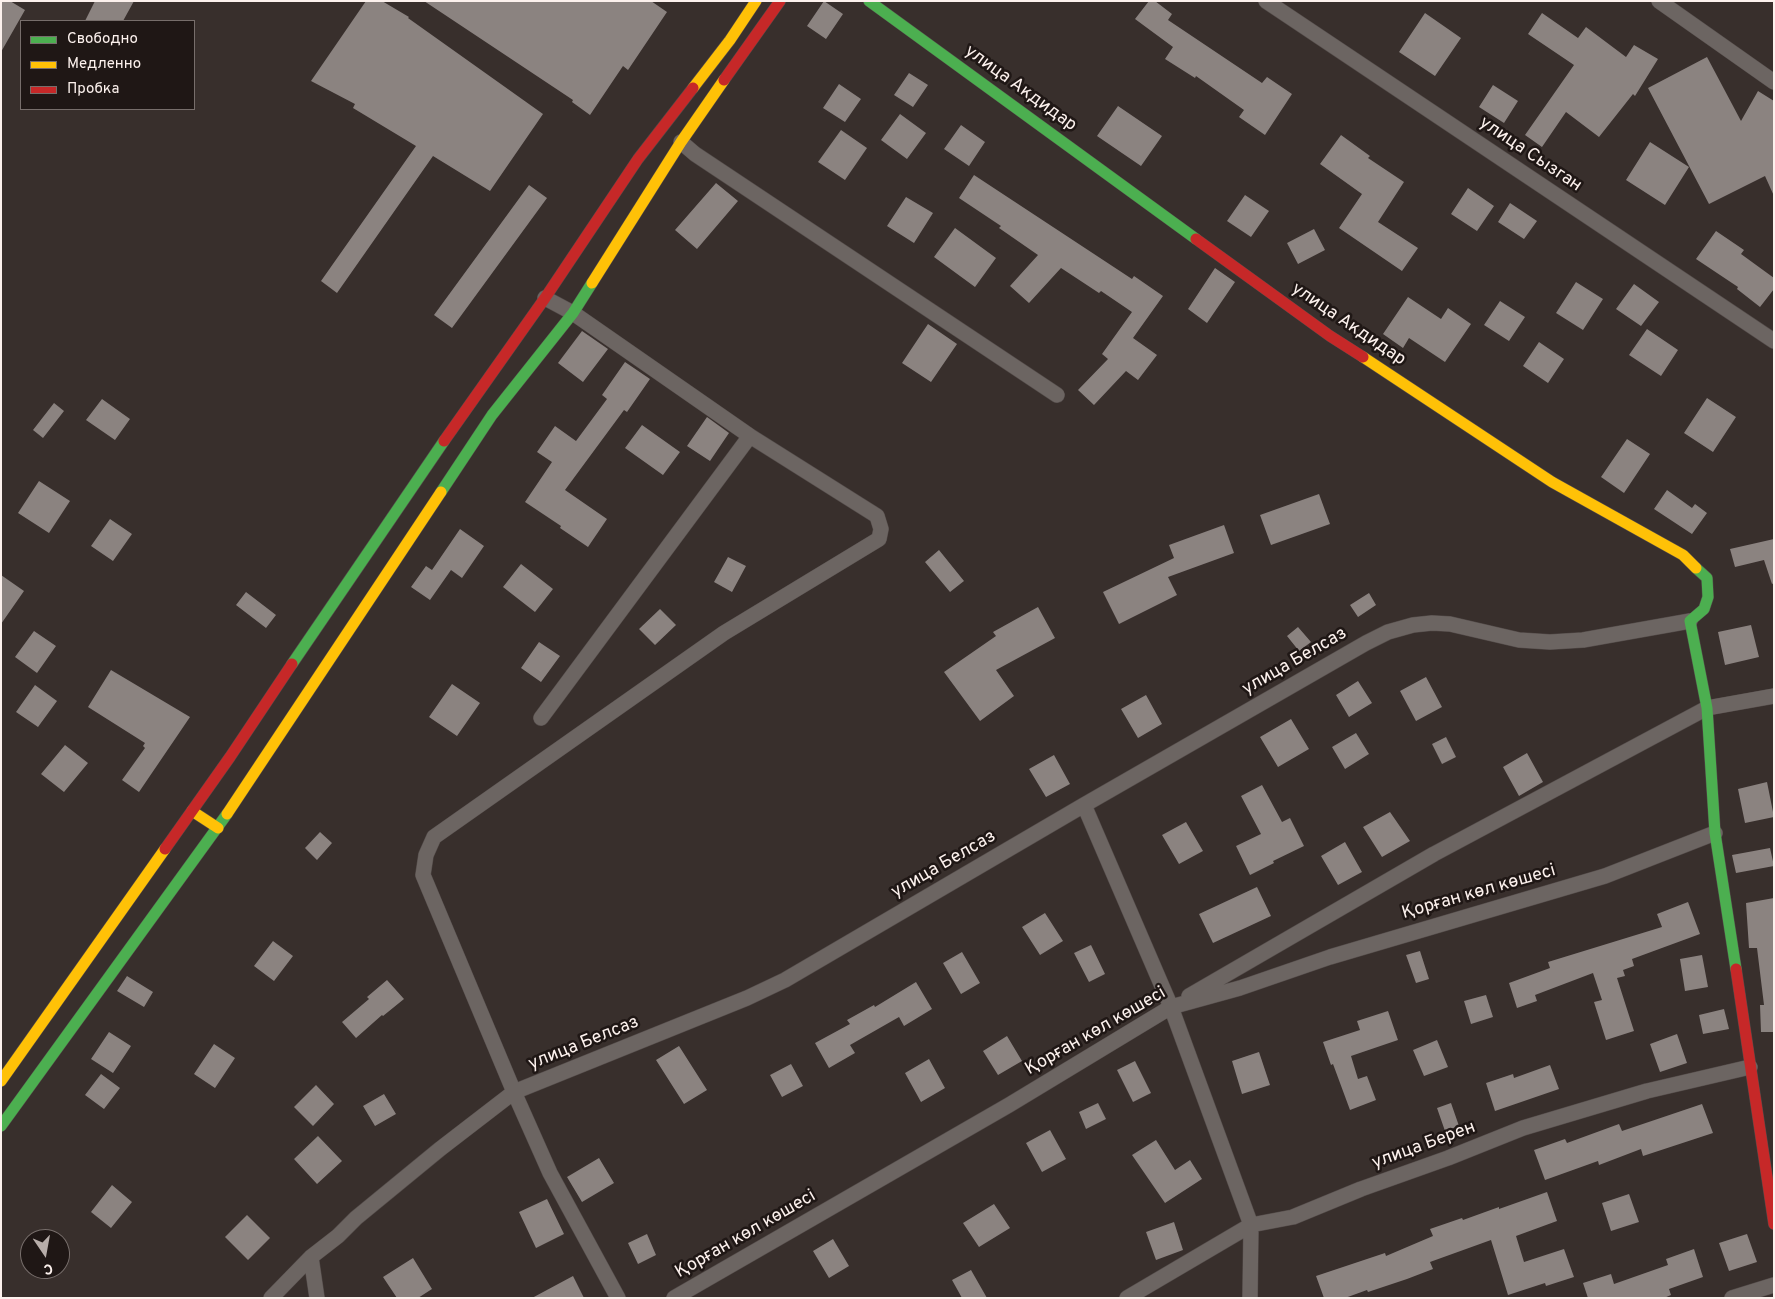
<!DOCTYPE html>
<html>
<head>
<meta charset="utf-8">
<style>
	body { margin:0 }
	#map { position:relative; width:1775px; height:1299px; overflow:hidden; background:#382f2c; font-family:Overpass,sans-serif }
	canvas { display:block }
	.frame { position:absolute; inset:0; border:2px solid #fcf1ed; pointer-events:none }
	.legend { position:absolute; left:20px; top:20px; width:175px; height:90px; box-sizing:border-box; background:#1f1715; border:1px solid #776e6b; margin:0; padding:6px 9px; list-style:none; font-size:15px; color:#fcf1ed }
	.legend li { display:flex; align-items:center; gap:10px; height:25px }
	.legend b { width:25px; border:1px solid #776e6b }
	.north { position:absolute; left:20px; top:1229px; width:50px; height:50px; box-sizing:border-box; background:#1f1715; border:1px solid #776e6b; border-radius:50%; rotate:168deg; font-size:14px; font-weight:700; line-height:20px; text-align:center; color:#fcf1ed }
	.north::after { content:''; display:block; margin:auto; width:18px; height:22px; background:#b7ada9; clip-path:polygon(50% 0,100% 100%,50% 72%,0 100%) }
</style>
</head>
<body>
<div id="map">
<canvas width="1775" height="1299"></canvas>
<div class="frame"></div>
<ul class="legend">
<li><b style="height:6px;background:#4caf50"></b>Свободно</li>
<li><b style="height:6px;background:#ffc107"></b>Медленно</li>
<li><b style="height:6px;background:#c62828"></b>Пробка</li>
</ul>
<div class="north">С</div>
</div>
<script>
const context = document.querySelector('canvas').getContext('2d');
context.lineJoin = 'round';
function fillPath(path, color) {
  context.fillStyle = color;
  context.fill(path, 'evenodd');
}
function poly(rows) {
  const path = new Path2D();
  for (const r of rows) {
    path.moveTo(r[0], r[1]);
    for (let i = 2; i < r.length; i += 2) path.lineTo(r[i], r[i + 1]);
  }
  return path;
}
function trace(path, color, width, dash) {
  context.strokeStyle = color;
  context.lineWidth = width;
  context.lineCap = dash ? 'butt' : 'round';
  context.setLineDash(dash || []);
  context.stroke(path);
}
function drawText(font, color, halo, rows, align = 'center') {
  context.font = font + ' Overpass,sans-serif';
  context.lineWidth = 5;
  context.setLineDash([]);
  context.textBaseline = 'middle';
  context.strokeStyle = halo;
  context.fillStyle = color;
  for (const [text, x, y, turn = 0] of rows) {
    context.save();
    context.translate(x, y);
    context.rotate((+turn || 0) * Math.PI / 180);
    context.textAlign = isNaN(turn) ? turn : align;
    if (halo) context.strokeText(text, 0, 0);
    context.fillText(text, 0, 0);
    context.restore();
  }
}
const building = poly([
	[1,1,10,1,25,10,1,52],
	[95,1,134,1,123,21,85,21],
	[366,1,382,1,409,17,408,18,543,114,490,191,433,156,337,293,321,281,416,146,353,108,355,104,311,81],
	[424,1,651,1,667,12,628,70,623,66,590,115,572,102,573,100],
	[824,1,843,14,826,39,807,26],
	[1149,1,1155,1,1172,14,1168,20,1262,83,1267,77,1292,94,1265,135,1239,117,1244,110,1196,76,1195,78,1165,59,1173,47,1135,19],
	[1425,13,1461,38,1435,76,1399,52],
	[1542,13,1578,38,1586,27,1626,57,1634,45,1658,59,1635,96,1633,94,1599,137,1566,112,1542,147,1525,135,1574,65,1528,34],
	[1707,57,1741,121,1758,91,1774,101,1774,196,1765,176,1709,204,1648,88],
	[909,73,928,85,913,107,894,95],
	[839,84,861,99,845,122,823,108],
	[1493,85,1518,101,1504,123,1479,107],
	[1118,106,1162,136,1141,166,1097,136],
	[900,114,926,133,907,159,881,140],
	[961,125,985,142,969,166,944,149],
	[841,130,867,148,845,180,818,162],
	[1341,135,1370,156,1368,158,1404,182,1378,222,1418,248,1402,271,1339,228,1362,194,1320,164],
	[1650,142,1689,167,1665,205,1626,180],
	[974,175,1132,279,1134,276,1163,296,1133,338,1157,355,1138,380,1126,371,1094,405,1078,390,1108,359,1102,354,1132,312,1101,291,1099,293,1061,268,1029,303,1010,286,1038,255,999,228,1001,226,959,198],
	[716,183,738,201,697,249,675,230],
	[529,185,547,198,452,328,434,315],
	[1468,188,1494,206,1477,231,1451,214],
	[1245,195,1269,211,1251,237,1227,221],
	[906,197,933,213,914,243,887,226],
	[1510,203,1537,221,1524,239,1498,222],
	[955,228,996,258,975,287,934,257],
	[1314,229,1325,250,1298,264,1287,243],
	[1716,231,1744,250,1741,254,1774,278,1774,289,1760,307,1737,289,1738,287,1696,259],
	[1215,268,1235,282,1207,323,1188,309],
	[1576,282,1603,299,1583,330,1556,313],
	[1634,284,1659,302,1641,326,1616,309],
	[1408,297,1441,319,1448,308,1471,324,1445,362,1409,338,1403,348,1383,334],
	[1500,301,1525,317,1509,341,1484,325],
	[928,324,957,344,931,382,902,363],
	[1647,329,1678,350,1661,376,1629,355],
	[582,331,608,349,583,382,558,363],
	[1539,342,1564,359,1548,383,1523,366],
	[625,362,650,379,627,412,624,410,565,490,607,519,588,547,560,528,561,526,525,502,552,462,537,452,555,426,576,441,607,399,602,395],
	[1707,398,1736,417,1713,452,1684,433],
	[102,399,130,419,115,440,86,420],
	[54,403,64,411,43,438,33,430],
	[707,417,729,433,710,461,687,446],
	[642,425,680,452,663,475,625,448],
	[1627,439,1650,454,1624,493,1601,477],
	[39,481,70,501,49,533,18,513],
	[1667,490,1692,508,1695,504,1707,513,1692,534,1654,509],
	[1319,494,1330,524,1271,545,1260,515],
	[110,519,132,534,113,561,91,546],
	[1224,525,1234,553,1168,577,1177,595,1119,624,1103,592,1174,558,1169,545],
	[460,529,484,546,462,578,451,570,430,600,411,587,426,566,432,570],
	[1774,539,1774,583,1772,584,1764,560,1735,567,1730,549],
	[939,550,964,581,950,592,925,562],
	[728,557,746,566,732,592,714,582],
	[521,564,553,589,535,612,503,587],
	[1,575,24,591,1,624],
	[246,592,276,615,266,628,236,605],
	[1369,593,1376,605,1358,617,1350,605],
	[1038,607,1055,638,996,670,1014,696,980,721,944,672,996,636,993,632],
	[660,609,676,625,655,645,639,629],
	[1751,625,1759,657,1725,665,1718,632],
	[1298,627,1311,642,1299,651,1287,636],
	[34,631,56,646,37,673,15,657],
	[539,642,560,656,541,682,521,668],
	[111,670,190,717,139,792,122,780,145,748,143,746,145,743,88,707],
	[1426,677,1442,707,1416,721,1400,691],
	[1358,681,1372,703,1349,717,1336,695],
	[452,684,480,703,457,736,429,717],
	[35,685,57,701,38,727,16,712],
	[1146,695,1162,724,1138,738,1121,709],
	[1291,719,1309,749,1278,767,1260,737],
	[1356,733,1369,754,1345,769,1332,747],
	[1446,737,1456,757,1442,764,1432,744],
	[65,745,88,763,64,792,41,774],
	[1527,753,1543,782,1519,796,1503,767],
	[1054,755,1070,784,1046,797,1029,769],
	[1767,782,1774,817,1745,823,1738,789],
	[1262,785,1282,822,1290,818,1304,846,1273,861,1274,863,1250,875,1236,846,1261,834,1241,796],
	[1390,812,1410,841,1382,857,1363,827],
	[1186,822,1203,851,1179,864,1162,835],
	[320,832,332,843,317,860,305,848],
	[1345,842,1362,872,1338,885,1321,856],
	[1770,848,1774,866,1736,873,1732,855],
	[1257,887,1271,916,1213,943,1199,914],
	[1774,898,1774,1032,1761,1032,1760,1005,1764,1005,1757,948,1749,948,1746,903],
	[1688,902,1700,934,1632,959,1634,966,1623,970,1625,976,1617,978,1634,1031,1606,1040,1594,1002,1602,1000,1593,973,1535,995,1537,1001,1517,1008,1509,983,1550,968,1548,962,1662,927,1657,914],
	[1045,913,1063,941,1040,955,1022,927],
	[273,941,293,956,274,981,254,966],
	[1091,945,1105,974,1089,982,1074,953],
	[1420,951,1429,979,1416,983,1406,955],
	[962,952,980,983,961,994,943,963],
	[1702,955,1708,987,1685,991,1680,959],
	[127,976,153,992,144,1007,117,991],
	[387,980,404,999,383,1016,382,1015,356,1038,342,1022,369,999,367,997],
	[916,982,932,1009,904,1026,899,1017,850,1045,855,1053,829,1068,815,1043,850,1024,847,1020,874,1005,875,1007],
	[1486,995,1493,1017,1471,1024,1464,1001],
	[1724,1009,1729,1029,1703,1034,1699,1015],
	[1388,1011,1398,1040,1351,1056,1358,1079,1367,1076,1376,1100,1350,1110,1333,1064,1331,1065,1323,1042,1360,1030,1357,1021],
	[109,1032,131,1046,113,1073,91,1059],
	[1677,1034,1687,1063,1660,1072,1650,1044],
	[1007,1036,1022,1061,998,1075,983,1051],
	[1437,1040,1448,1067,1424,1076,1413,1050],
	[214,1044,235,1058,215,1088,194,1074],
	[679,1046,707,1090,684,1104,656,1060],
	[1259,1052,1270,1085,1242,1094,1232,1061],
	[929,1059,945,1088,921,1102,905,1073],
	[1135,1061,1151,1093,1133,1102,1117,1070],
	[791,1064,803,1086,782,1097,770,1075],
	[1550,1065,1559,1089,1495,1111,1486,1083,1513,1074,1514,1078],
	[101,1074,120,1088,104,1109,85,1095],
	[316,1085,334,1104,313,1126,294,1107],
	[384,1094,396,1114,375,1126,363,1106],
	[1098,1103,1106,1119,1086,1129,1079,1112],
	[1451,1103,1459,1126,1445,1131,1437,1108],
	[1702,1104,1713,1133,1643,1156,1641,1149,1599,1165,1598,1161,1545,1180,1534,1150,1565,1139,1567,1143,1619,1124,1622,1131],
	[1050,1130,1066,1159,1042,1172,1026,1143],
	[318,1136,342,1161,317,1184,294,1159],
	[1156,1140,1175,1170,1190,1160,1202,1179,1165,1203,1132,1155],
	[599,1158,614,1183,582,1202,567,1177],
	[112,1185,132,1202,111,1228,91,1212],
	[1547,1192,1557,1221,1516,1236,1524,1262,1564,1249,1574,1277,1546,1286,1545,1283,1508,1295,1491,1240,1430,1262,1433,1269,1407,1279,1368,1292,1367,1290,1345,1298,1324,1298,1316,1276,1385,1253,1386,1256,1433,1236,1430,1229,1462,1218,1463,1220,1499,1207,1499,1209],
	[1629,1194,1639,1222,1611,1231,1602,1203],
	[547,1199,564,1234,536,1248,519,1212],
	[994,1204,1010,1228,979,1247,963,1223],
	[247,1215,270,1238,248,1260,225,1237],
	[1174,1222,1183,1250,1156,1260,1146,1232],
	[647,1234,656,1255,638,1264,628,1243],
	[1747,1234,1757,1262,1729,1271,1719,1243],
	[833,1239,849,1266,829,1278,813,1251],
	[1694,1249,1703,1277,1669,1289,1671,1295,1664,1298,1588,1298,1583,1283,1611,1274,1614,1284,1668,1265,1666,1259],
	[413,1258,432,1289,418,1298,397,1298,383,1277],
	[971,1270,987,1298,962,1298,952,1280],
	[573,1276,584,1298,532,1298]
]);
const street = poly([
	[1266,1,1774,341],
	[1659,1,1774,82],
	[681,142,695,154,1057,395],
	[545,298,573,313,750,436,877,516,881,529,879,539,724,633,434,837,426,855,423,875,514,1092,550,1173,618,1298],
	[541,718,750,436],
	[1084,805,1171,1007,1251,1225,1250,1298],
	[1189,996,1434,854,1707,708,1774,696],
	[311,1257,317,1298],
	[271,1298,311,1257,338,1236,356,1218,440,1149,514,1092,747,998,785,980,1084,805,1366,643,1388,632,1413,625,1432,623,1450,624,1519,640,1550,642,1583,640,1690,621],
	[674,1298,1009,1105,1171,1007,1240,988,1330,957,1605,876,1715,833],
	[1127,1298,1251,1225,1293,1217,1361,1189,1448,1158,1523,1128,1647,1091,1750,1067],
	[1732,1298,1774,1285]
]);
const fast = poly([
	[869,1,1196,239],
	[441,492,492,415,573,313,592,283],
	[1696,568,1707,578,1708,597,1704,609,1690,621,1707,708,1715,833,1736,969],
	[292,664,444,441],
	[1,1126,227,814]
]);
const slow = poly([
	[693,88,730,40,756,1],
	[592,283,681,142,724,80],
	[1363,357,1552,482,1683,555,1696,568],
	[192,811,218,828],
	[227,814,441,492],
	[1,1081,165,849]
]);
const jam = poly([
	[724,80,780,1],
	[1196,239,1330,336,1363,357],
	[444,441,545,298,638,159,693,88],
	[165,849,230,757,292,664],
	[1736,969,1774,1224]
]);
const streetNames = [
	["улица Акдидар",1020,89,36],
	["улица Сызган",1530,155,34],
	["улица Акдидар",1348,325,34],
	["улица Белсаз",1295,662,-30],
	["улица Белсаз",944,865,-30],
	["Қорған көл көшесі",1479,893,-16],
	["Қорған көл көшесі",1096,1032,-30],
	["улица Белсаз",584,1044,-22],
	["улица Берен",1424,1146,-20],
	["Қорған көл көшесі",746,1235,-30]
];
fillPath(building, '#8b8380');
trace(street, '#534b49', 16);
trace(fast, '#534b49', 12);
trace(slow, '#534b49', 12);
trace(jam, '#534b49', 12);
trace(street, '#6c6562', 15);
trace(fast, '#4caf50', 11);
trace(slow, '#ffc107', 11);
trace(jam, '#c62828', 11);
drawText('18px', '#fcf1ed', '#1f1715', streetNames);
</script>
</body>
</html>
